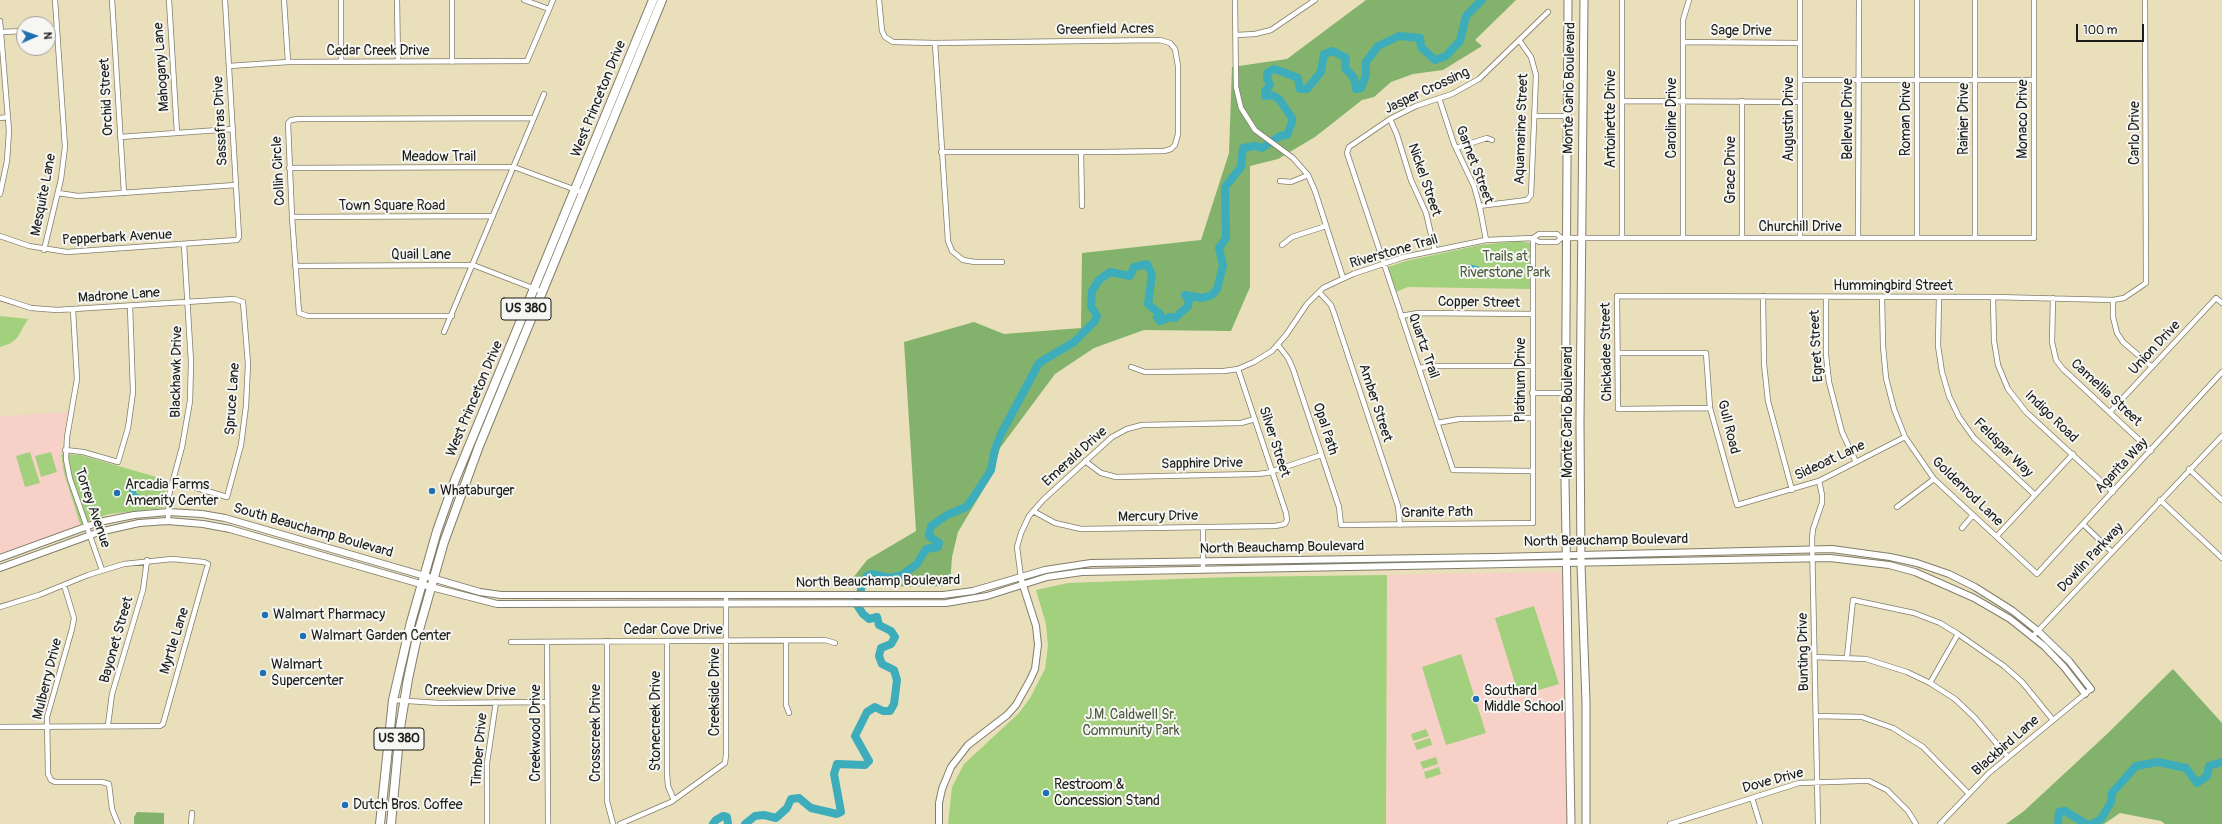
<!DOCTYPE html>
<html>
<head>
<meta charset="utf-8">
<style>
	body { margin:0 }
	#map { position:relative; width:2222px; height:824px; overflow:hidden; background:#e9dfbb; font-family:Pangolin,sans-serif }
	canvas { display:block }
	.north { position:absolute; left:16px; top:16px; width:40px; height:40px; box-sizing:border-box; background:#f6f6f2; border:1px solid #9f9f9c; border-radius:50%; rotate:88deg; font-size:11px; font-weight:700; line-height:16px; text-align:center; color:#1c1c1c }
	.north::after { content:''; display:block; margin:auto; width:14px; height:18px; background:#1f6fb2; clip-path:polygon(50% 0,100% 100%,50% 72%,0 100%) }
	.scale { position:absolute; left:2076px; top:24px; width:68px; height:18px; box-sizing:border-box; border:2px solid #1c1c1c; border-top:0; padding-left:5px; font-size:12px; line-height:14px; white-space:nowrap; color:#1c1c1c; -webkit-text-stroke:3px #f6f6f2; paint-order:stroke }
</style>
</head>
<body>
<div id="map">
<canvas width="2222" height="824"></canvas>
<div class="north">N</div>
<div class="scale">100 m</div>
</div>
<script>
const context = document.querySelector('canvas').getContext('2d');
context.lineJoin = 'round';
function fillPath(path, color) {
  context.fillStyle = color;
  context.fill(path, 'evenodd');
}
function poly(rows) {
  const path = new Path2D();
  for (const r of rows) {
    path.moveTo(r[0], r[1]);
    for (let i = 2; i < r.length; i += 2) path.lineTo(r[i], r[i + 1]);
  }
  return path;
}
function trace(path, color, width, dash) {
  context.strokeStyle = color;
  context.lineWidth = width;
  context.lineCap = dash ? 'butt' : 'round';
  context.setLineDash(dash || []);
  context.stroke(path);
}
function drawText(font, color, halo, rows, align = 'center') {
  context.font = font + ' Pangolin,sans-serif';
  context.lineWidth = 4;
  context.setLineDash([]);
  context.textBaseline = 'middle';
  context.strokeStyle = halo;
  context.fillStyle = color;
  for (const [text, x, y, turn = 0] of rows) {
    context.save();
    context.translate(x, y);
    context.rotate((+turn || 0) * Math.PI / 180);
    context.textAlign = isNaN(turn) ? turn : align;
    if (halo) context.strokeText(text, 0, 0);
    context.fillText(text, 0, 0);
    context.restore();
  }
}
const built = poly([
	[68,412,61,447,62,464,80,524,30,545,0,555,0,416],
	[1562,572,1567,824,1386,824,1387,575]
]);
const green = poly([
	[1519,241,1531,243,1530,289,1408,287,1396,292,1388,267,1406,261,1480,245],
	[0,316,28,319,17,338,11,343,0,347],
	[30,452,40,483,25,487,16,456],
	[51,452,57,472,41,477,35,456],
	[61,454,80,455,167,480,163,508,109,514,80,524,64,473],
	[1387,575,1386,824,948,824,952,787,964,764,1019,713,1030,698,1045,669,1048,646,1046,624,1036,590,1068,583,1231,577],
	[1534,606,1559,684,1519,696,1495,618],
	[1461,654,1486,733,1446,745,1422,667],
	[1426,729,1429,736,1413,741,1411,734],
	[1430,738,1432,745,1417,750,1414,743],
	[1436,757,1438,764,1423,769,1420,762],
	[1439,767,1441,774,1426,779,1424,772]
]);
const forest = poly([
	[1366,0,1516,0,1475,40,1482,46,1443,70,1413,74,1391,82,1374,97,1362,100,1315,137,1278,159,1250,166,1250,287,1231,331,1144,330,1094,348,1055,374,1000,448,992,475,958,532,952,557,950,586,846,587,867,560,916,531,904,342,974,322,1004,334,1081,328,1082,253,1201,240,1229,153,1232,67,1287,59],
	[2173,669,2222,723,2222,824,2165,824,2161,821,2120,813,2104,824,2006,824,2024,811,2106,735],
	[137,812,164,813,164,824,134,824,134,817]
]);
const water = poly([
	[1469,264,1492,270,1492,275,1480,272,1469,275,1465,270],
	[127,481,143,486,142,490,136,488,136,493,140,495,138,498,133,500,126,498,131,487,126,484]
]);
const river = poly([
	[713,824,716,820,723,816,727,817,728,824],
	[745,824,755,816,764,815,776,818,787,808,791,799,799,798,811,808,837,814,841,812,834,774,837,764,865,765,869,761,855,736,867,712,875,707,883,711,890,711,894,704,897,680,894,670,882,664,879,656,881,648,891,644,895,637,891,631,879,625,877,617,869,619,863,614,857,605,863,582,867,576,872,574,890,578,902,575,917,564,926,549,938,547,939,543,929,536,931,526,947,515,966,507,973,498,991,470,995,449,1001,434,1039,363,1074,342,1095,321,1097,316,1091,306,1092,291,1099,280,1110,272,1130,276,1134,267,1147,264,1152,275,1148,304,1160,314,1157,317,1160,321,1170,317,1175,318,1188,306,1189,301,1185,295,1203,298,1212,295,1217,289,1223,266,1219,248,1226,238,1225,187,1241,167,1243,148,1255,146,1262,148,1280,136,1287,135,1292,122,1292,118,1279,99,1272,95,1265,96,1265,91,1270,85,1267,78,1268,72,1274,69,1283,72,1298,78,1300,89,1307,89,1321,72,1324,54,1333,51,1346,58,1345,68,1354,78,1356,89,1361,88,1366,75,1366,62,1378,46,1399,36,1420,38,1421,47,1435,60,1446,56,1460,41,1466,16,1482,0],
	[2058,824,2059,812,2065,811,2086,824],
	[2092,824,2101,819,2111,802,2112,793,2136,766,2158,762,2186,768,2197,783,2207,776,2209,766,2222,762]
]);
const minor = poly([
	[112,0,124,193],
	[169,0,177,133],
	[284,0,288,62],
	[341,0,341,62],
	[397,0,398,62],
	[524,0,549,9],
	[879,0,882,31,885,37,893,42,935,43,1160,40,1170,43,1175,49,1178,66,1178,134,1175,145,1171,149,1164,151,1105,152,941,152],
	[1235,0,1236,87,1241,108,1255,130,1293,158,1308,175,1315,191,1343,278],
	[1622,0,1622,238],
	[1800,0,1800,238],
	[1975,0,1975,238],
	[0,21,9,131,7,161,0,194],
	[48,30,57,29],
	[1,32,24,31],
	[1236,35,1255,34,1271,30,1315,0],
	[1683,42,1800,43],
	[935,43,948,241,952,251,963,260,975,262,1002,262],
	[452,62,452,0],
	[229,66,288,62,527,61,553,0],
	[1800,80,2034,80],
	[1439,98,1454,144,1474,186,1480,208,1486,240],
	[1622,101,1800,102],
	[1742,101,1742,238],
	[1535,116,1567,116],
	[0,118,8,117],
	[1390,119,1397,135,1411,180,1426,213,1435,251],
	[120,137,233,129],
	[1456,148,1487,138,1492,140],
	[1081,152,1082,206],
	[289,168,514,167,584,193],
	[1280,181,1291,182,1308,175],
	[58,193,78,196,236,185],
	[1479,206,1527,200,1531,195,1536,75,1531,57,1519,40],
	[292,217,493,216],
	[0,236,29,246,67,252,237,240,239,237,225,0],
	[1533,238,1539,242,1557,242,1561,238,2034,238,2034,0],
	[1683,238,1683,20,1689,0],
	[1858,238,1859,0],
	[1917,238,1917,0],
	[1282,245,1292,237,1326,226],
	[44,250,61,179,65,147,55,0],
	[295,266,473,265,543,292],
	[1319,292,1331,305,1334,313,1398,506,1400,525],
	[1763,296,1764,364,1768,401,1792,490],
	[1826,297,1826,355,1829,382,1842,432,1856,462],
	[1882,297,1883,346,1886,378,1894,409,1905,437,1934,479,2037,574,2222,372],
	[1939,297,1938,346,1942,372,1949,396,1959,417,1974,438,2035,495],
	[1993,297,1994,341,1998,365,2008,389,2026,412,2113,492],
	[0,298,31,308,57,310,234,299,243,302,248,364,246,406,241,445,227,497,173,481],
	[2053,298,2052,342,2056,360,2063,369,2151,451],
	[2113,300,2113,317,2117,333,2123,342,2152,367],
	[73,310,77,379,67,437,66,459,70,479,102,570],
	[452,316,308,316,299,313,292,217,288,123,291,120,298,119,534,118],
	[1401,316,1418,313,1533,314],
	[444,332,544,94],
	[1278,345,1288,358,1293,369,1339,507,1341,525,1533,523,1533,238],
	[1618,353,1706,353,1710,408,1737,505,1819,481,1905,437],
	[1131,367,1145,372,1224,371,1238,369,1254,362,1272,351,1286,335,1307,304,1323,288,1353,274,1404,257,1486,240,1533,238,1539,234,1557,234,1561,238],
	[1419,368,1433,366,1532,366],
	[1532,393,1564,393],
	[1710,408,1618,409,1617,296,1993,297,2113,300,2124,298,2146,283,2145,0],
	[2110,412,2216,298,2222,303],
	[1437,423,1459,419,1532,418],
	[65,450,83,452,118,462,128,428,133,392,130,306],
	[1085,461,1101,473,1116,477,1257,474,1267,473,1321,455],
	[2189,469,2222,500],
	[1532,471,1453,470,1347,153,1349,147,1390,119,1416,106,1452,94,1479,79,1548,12],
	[2160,500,2222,558],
	[1897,507,1934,479],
	[1033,511,1055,523,1081,529,1275,526,1285,524,1287,520,1286,513,1238,369],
	[168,521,169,495,182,447,190,401,191,362,184,245],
	[2083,524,2112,552],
	[1203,527,1203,570],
	[1962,528,1973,515],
	[1997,536,2073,454],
	[1021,578,1017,547,1021,533,1029,516,1043,500,1112,437,1127,429,1142,425,1241,423,1255,419],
	[64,585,74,618,72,629,47,717,48,774,51,780,55,782,102,782,109,784,112,809,118,824],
	[0,607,39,595,88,575,124,564,172,559,204,562,208,564,163,724,160,726,0,727],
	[2032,637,2222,436],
	[607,641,607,801,613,824],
	[667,641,667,774,668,786,674,800],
	[786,641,786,705,789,713],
	[511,642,825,640,835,643],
	[547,642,548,824],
	[1815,657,1866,659,1907,672,1930,683,1955,699,1975,718,2008,757],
	[1847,657,1853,600,1914,613,1940,623,1958,634,2004,666,2022,682,2053,720],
	[1930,683,1958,634],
	[393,700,439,703,547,702],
	[1816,716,1862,717,1893,728,1923,747,1969,794],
	[108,725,112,694,143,590,147,560],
	[1752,798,1760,824],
	[191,824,192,813],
	[487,824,487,763,496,702],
	[620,824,671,802,725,763,726,755,726,595],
	[1670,824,1799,783,1859,781,1869,781,1887,790,1908,811,1916,824],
	[1818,824,1812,539,1813,529,1822,503,1822,495,1819,481],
	[1940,824,1989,773,2091,689]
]);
const tertiary = poly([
	[0,558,99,522,134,515,168,512,202,514,225,518,480,592,501,595,943,595,973,591,1045,570,1091,563,1495,557,1832,549,1890,557,1917,563,1949,574,1975,587,2013,611,2038,631,2069,661,2091,689],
	[0,568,99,532,139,523,168,521,203,524,230,529,431,587,497,604,946,603,987,596,1047,577,1082,572,1830,558,1889,565,1915,572,1974,598,2010,619,2044,646,2064,667,2085,694],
	[939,824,939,803,942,789,951,767,968,745,1007,715,1016,705,1030,680,1035,669,1038,645,1036,626,1022,582]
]);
const secondary = poly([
	[1568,0,1565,481,1571,824],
	[1584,0,1580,422,1581,564,1586,702,1586,824]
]);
const trunk = poly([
	[380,824,393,700,411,622,437,531,455,480,653,0],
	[391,824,400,728,408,679,417,637,444,542,479,446,662,0]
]);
const markers = [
	[432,491,4,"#1f6fb2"],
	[117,493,4,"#1f6fb2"],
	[265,615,4,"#1f6fb2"],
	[303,636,4,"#1f6fb2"],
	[263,673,4,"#1f6fb2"],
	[1476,699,4,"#1f6fb2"],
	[1046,793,4,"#1f6fb2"],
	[345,805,4,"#1f6fb2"]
];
const shields = [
	[526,309,50],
	[399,739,50]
];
const shieldNames = [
	["US 380",526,309],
	["US 380",399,739]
];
const streetNames = [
	["Greenfield Acres",1105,30,-1],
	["Sage Drive",1741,31],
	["Cedar Creek Drive",378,51],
	["Mahogany Lane",162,67,-94],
	["Monte Carlo Boulevard",1570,88,-89],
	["Jasper Crossing",1427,91,-25],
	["Orchid Street",107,97,-93],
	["West Princeton Drive",599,99,-68],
	["Caroline Drive",1672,118,-90],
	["Antoinette Drive",1611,119,-90],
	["Augustin Drive",1789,119,-90],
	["Bellevue Drive",1848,119,-90],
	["Roman Drive",1906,119,-90],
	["Rainier Drive",1964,119,-90],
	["Monaco Drive",2023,119,-90],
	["Sassafras Drive",221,121,-93],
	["Aquamarine Street",1522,129,-88],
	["Carlo Drive",2135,133,-90],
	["Meadow Trail",439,157],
	["Garnet Street",1474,165,69],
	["Grace Drive",1731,170,-90],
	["Collin Circle",279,171,-93],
	["Nickel Street",1424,180,71],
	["Mesquite Lane",44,195,-79],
	["Town Square Road",392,206],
	["Churchill Drive",1800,227],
	["Pepperbark Avenue",117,238,-3],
	["Riverstone Trail",1394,252,-16],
	["Quail Lane",421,255],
	["Hummingbird Street",1893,286],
	["Madrone Lane",119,296,-4],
	["Copper Street",1479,303,1],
	["Quartz Trail",1423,346,71],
	["Egret Street",1817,346,-93],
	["Union Drive",2155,348,-47],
	["Chickadee Street",1607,352,-91],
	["Blackhawk Drive",177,372,-89],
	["Platinum Drive",1521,380,-90],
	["Camellia Street",2106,393,43],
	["Spruce Lane",233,399,-86],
	["West Princeton Drive",475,399,-67],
	["Amber Street",1375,403,72],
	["Monte Carlo Boulevard",1568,412,-90],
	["Indigo Road",2051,417,44],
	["Gull Road",1728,427,76],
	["Opal Path",1325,429,72],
	["Silver Street",1274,442,72],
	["Feldspar Way",2003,448,45],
	["Emerald Drive",1075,457,-42],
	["Sideoat Lane",1830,461,-25],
	["Sapphire Drive",1202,464,-1],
	["Agarita Way",2122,466,-47],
	["Goldenrod Lane",1967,492,44],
	["Torrey Avenue",92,508,71],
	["Granite Path",1437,513,-1],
	["Mercury Drive",1158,517,-1],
	["South Beauchamp Boulevard",313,531,16],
	["North Beauchamp Boulevard",1606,541,-1],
	["North Beauchamp Boulevard",1282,548,-1],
	["Dowlin Parkway",2091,558,-47],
	["North Beauchamp Boulevard",878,582,-1],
	["Cedar Cove Drive",673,630],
	["Bayonet Street",117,640,-74],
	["Myrtle Lane",175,641,-73],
	["Bunting Drive",1804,652,-91],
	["Mulberry Drive",48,679,-76],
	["Creekview Drive",470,691],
	["Creekside Drive",715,692,-90],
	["Stonecreek Drive",656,721,-90],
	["Creekwood Drive",536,733,-90],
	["Crosscreek Drive",596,733,-90],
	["Blackbird Lane",2006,746,-41],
	["Timber Drive",480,750,-85],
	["Dove Drive",1773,781,-15]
];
const parkNames = [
	["Trails at",1505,257],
	["Riverstone Park",1505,273],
	["J.M. Caldwell Sr.",1131,715],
	["Community Park",1131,731]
];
const poiNames = [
	["Arcadia Farms",125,485],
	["Amenity Center",125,501],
	["Whataburger",440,491],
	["Walmart Pharmacy",273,615],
	["Walmart Garden Center",311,636],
	["Walmart",271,665],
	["Supercenter",271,681],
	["Southard",1484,691],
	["Middle School",1484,707],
	["Restroom &",1054,785],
	["Concession Stand",1054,801],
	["Dutch Bros. Coffee",353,805]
];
fillPath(built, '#f7d1c7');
fillPath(green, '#a3d07d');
fillPath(forest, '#82b26c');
fillPath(water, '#3dacbb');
trace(river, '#3dacbb', 8);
trace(minor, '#827e6c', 6);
trace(tertiary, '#827e6c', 8);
trace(secondary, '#827e6c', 9);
trace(trunk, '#827e6c', 10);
trace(minor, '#fff', 4.5);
trace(tertiary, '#fff', 6);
trace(secondary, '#fff', 7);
trace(trunk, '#fff', 8);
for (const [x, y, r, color] of markers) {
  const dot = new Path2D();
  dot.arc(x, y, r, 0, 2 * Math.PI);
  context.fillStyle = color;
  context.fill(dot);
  trace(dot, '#f6f6f2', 1.5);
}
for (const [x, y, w] of shields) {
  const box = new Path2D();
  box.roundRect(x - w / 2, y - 11, w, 22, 3);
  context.fillStyle = '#f6f6f2';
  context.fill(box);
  trace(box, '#1c1c1c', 1);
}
drawText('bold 13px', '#1c1c1c', null, shieldNames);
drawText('14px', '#1c1c1c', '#f6f6f2', streetNames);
drawText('14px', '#4b5b3e', '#f6f6f2', parkNames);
drawText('14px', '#1c1c1c', '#f6f6f2', poiNames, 'left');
</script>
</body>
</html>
